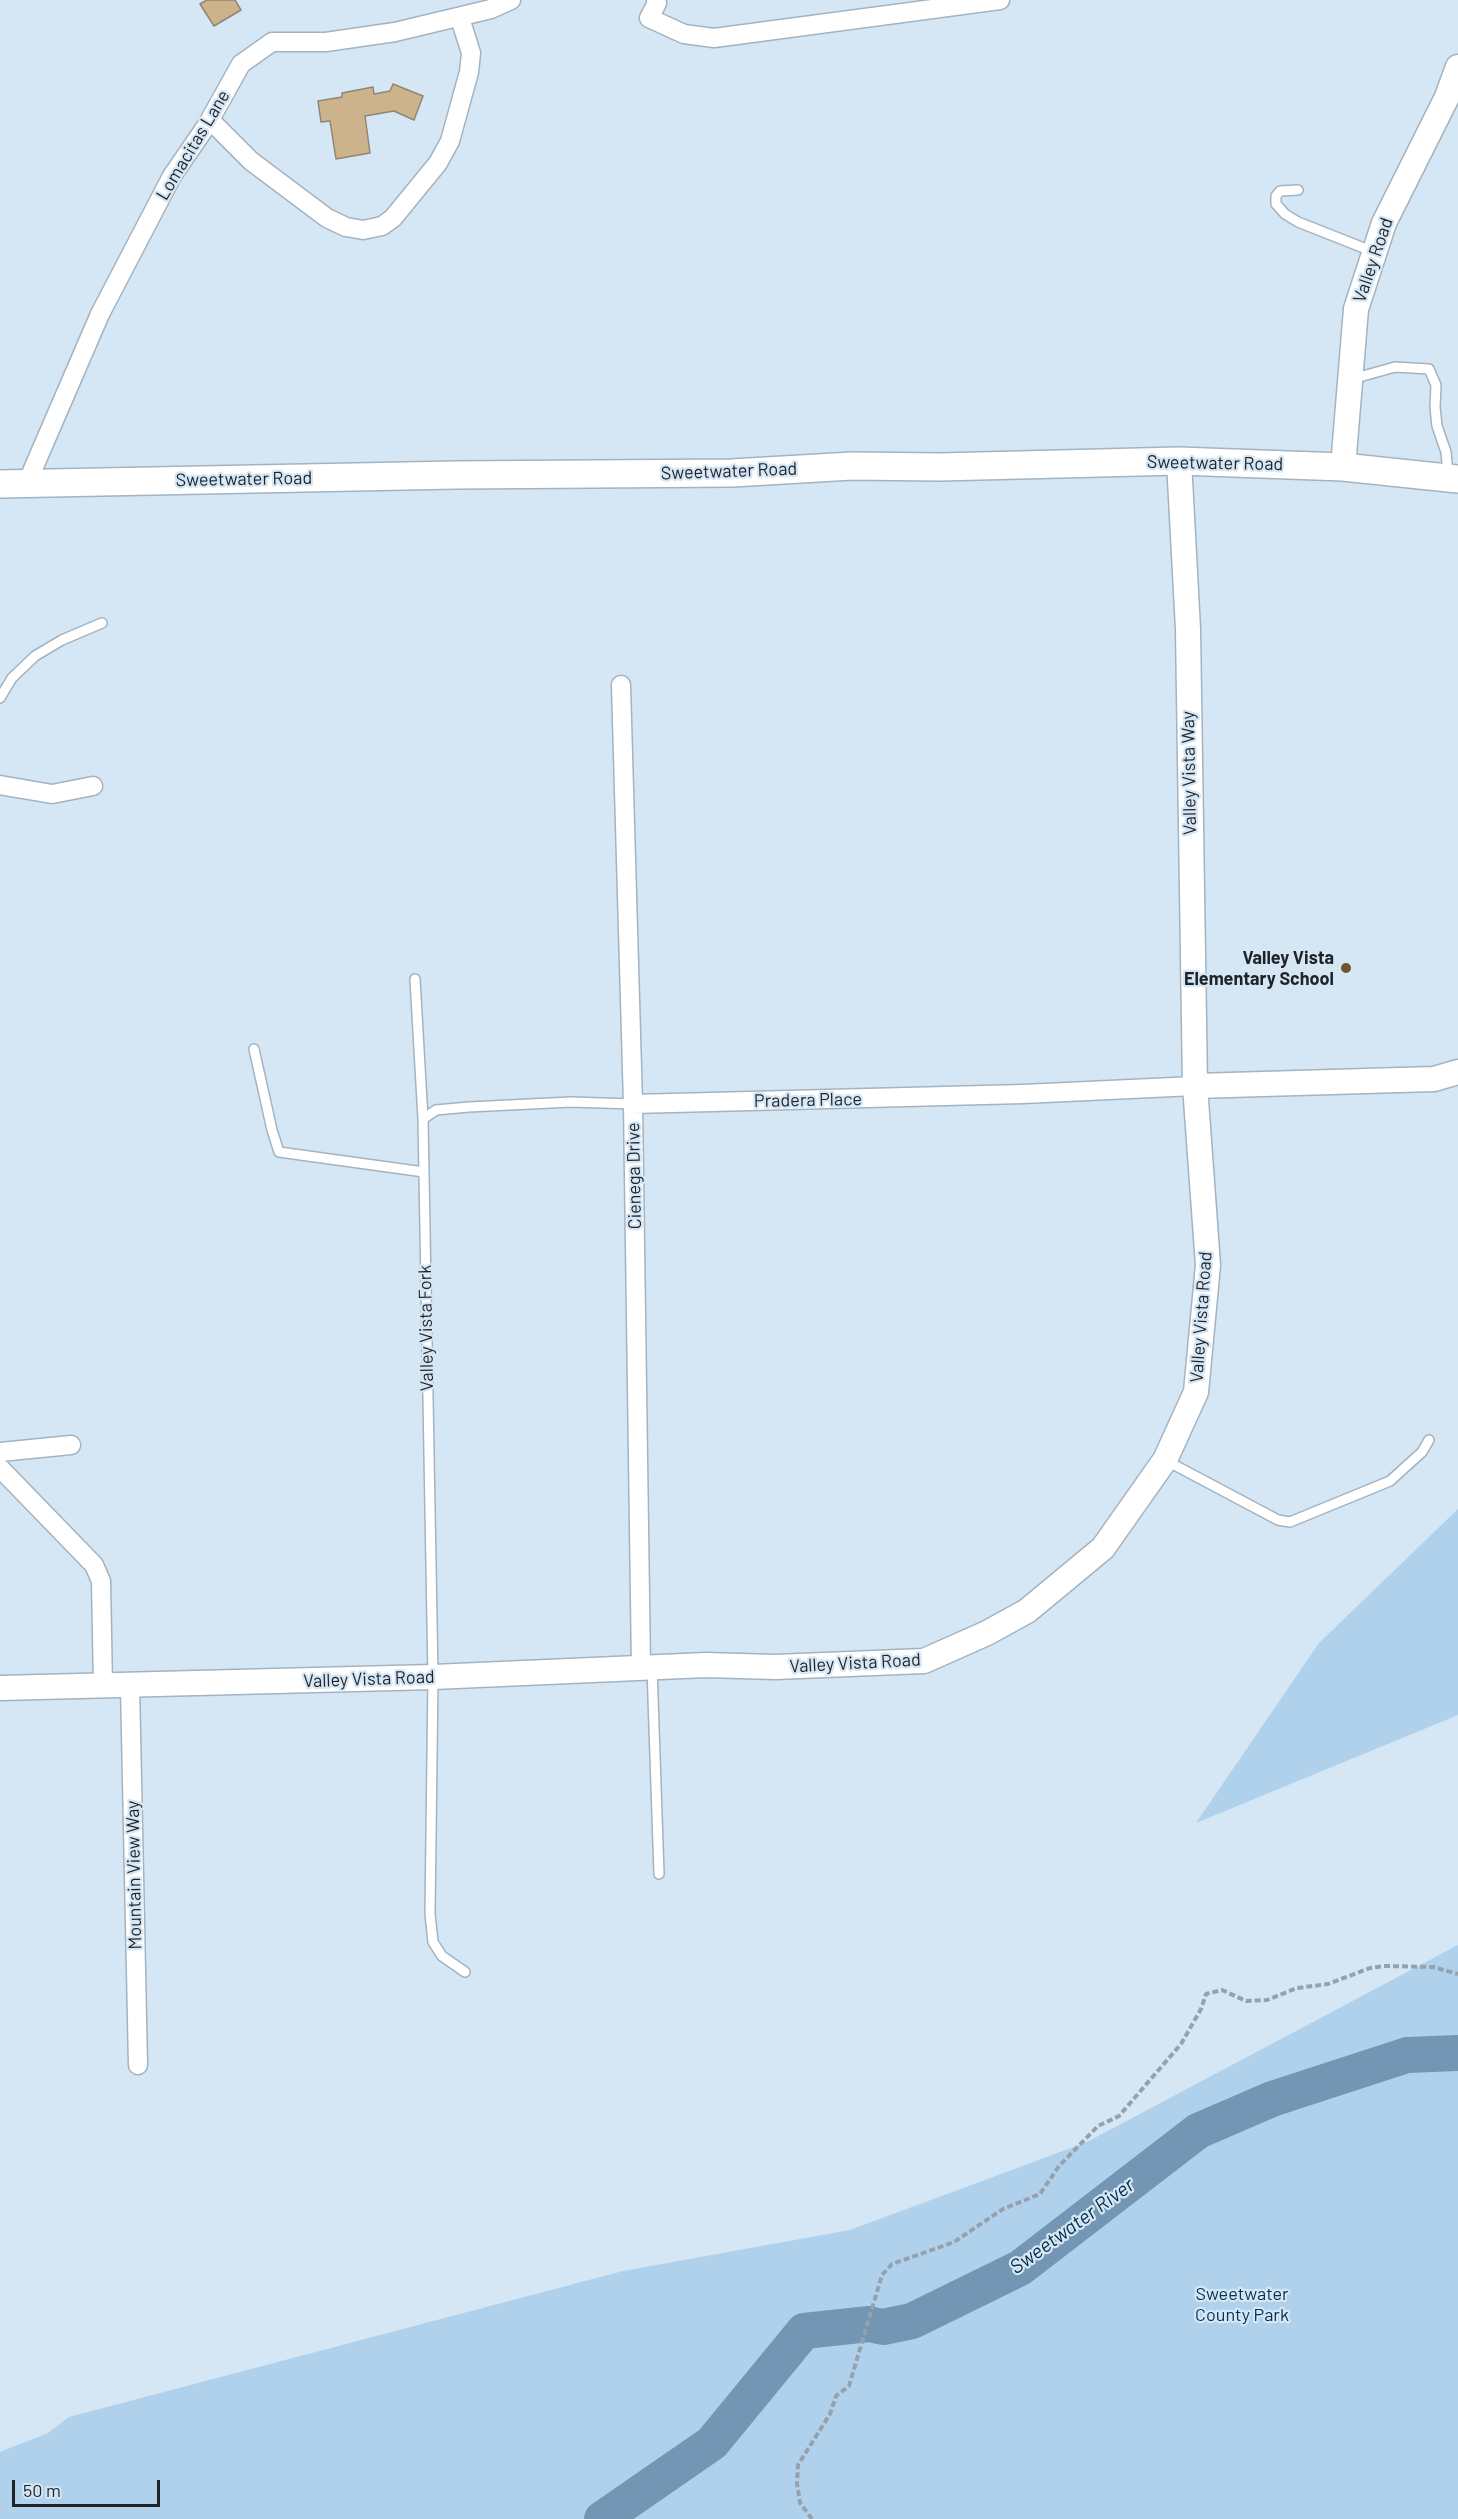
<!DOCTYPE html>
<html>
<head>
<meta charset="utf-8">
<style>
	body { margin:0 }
	#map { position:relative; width:1458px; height:2519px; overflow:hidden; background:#d5e6f4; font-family:Barlow,sans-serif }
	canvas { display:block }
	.scale { position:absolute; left:12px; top:2480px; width:148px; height:27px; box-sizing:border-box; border:3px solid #1e2329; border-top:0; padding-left:8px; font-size:18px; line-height:21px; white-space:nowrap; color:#1e2329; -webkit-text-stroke:4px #d5e6f4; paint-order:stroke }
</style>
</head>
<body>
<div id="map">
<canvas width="1458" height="2519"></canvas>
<div class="scale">50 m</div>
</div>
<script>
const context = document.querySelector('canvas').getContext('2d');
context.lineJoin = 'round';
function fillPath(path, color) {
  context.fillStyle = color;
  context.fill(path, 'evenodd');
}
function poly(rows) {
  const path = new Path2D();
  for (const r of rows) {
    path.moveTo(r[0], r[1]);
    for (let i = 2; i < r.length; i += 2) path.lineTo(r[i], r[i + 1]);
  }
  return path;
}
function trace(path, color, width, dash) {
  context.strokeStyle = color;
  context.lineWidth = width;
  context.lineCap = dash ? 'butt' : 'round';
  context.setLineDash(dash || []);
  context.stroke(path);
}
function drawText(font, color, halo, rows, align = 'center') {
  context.font = font + ' Barlow,sans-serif';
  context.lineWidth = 4.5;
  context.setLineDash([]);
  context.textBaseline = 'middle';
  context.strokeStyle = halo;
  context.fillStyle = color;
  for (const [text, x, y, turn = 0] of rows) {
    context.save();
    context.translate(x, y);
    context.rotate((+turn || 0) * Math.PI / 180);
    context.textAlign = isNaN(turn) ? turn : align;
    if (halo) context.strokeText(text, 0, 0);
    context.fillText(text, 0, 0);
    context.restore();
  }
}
const green = poly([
	[1458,1509,1458,1715,1196,1823,1319,1643],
	[1458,1945,1458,2519,0,2519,0,2452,48,2433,69,2417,623,2271,850,2230,1087,2142]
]);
const river = poly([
	[602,2519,712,2443,804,2331,869,2324,883,2327,912,2321,1020,2268,1198,2131,1272,2099,1407,2055,1458,2053]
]);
const building = poly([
	[207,0,235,0,241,10,214,26,200,4,207,0],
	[393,84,423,96,414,120,394,111,365,116,370,153,336,159,330,121,321,122,318,101,342,97,342,93,373,87,374,94,390,91,393,84]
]);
const path = poly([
	[812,2519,800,2503,797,2483,798,2465,830,2414,836,2396,849,2386,882,2275,892,2264,954,2242,1003,2209,1040,2194,1059,2166,1098,2126,1119,2116,1181,2044,1201,2009,1206,1994,1222,1990,1246,2001,1267,2000,1297,1988,1328,1984,1370,1968,1384,1966,1433,1967,1458,1974]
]);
const service = poly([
	[1298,190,1280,191,1276,196,1276,204,1285,214,1298,222,1374,252],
	[1352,379,1395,367,1429,369,1436,385,1435,407,1437,426,1446,452,1448,474],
	[0,698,12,678,35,656,62,640,102,623],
	[415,979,423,1119,433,1677,430,1914,433,1942,442,1956,465,1972],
	[254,1049,272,1130,279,1152,424,1172],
	[423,1119,436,1110,469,1107,571,1102,633,1104],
	[1165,1460,1278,1520,1290,1522,1390,1481,1422,1452,1429,1440],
	[652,1668,659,1874]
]);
const minor = poly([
	[656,0,657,3,649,18,684,34,714,38,1000,0],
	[210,120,251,161,327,218,346,227,363,230,382,226,393,218,438,163,450,141,469,72,471,53,460,18],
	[27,483,100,314,172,176,207,125,241,64,272,42,326,42,395,32,491,9,511,0],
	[621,685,633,1104,641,1668],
	[0,785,52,794,93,786],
	[633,1104,1023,1094,1195,1086],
	[0,1452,71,1445],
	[0,1468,94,1565,101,1581,103,1687],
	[130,1686,138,2065]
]);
const tertiary = poly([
	[1343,467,1356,309,1384,223,1447,97,1458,67],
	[1195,1086,1434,1079,1458,1072],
	[0,1688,433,1677,706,1665,775,1667,924,1661,987,1633,1027,1611,1103,1548,1165,1460,1196,1392,1208,1265,1195,1086,1188,629,1179,461]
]);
const secondary = poly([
	[0,484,456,475,732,473,852,466,940,467,1179,461,1343,467,1458,479]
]);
const markers = [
	[1346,968,6,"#6e5426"]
];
const streetNames = [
	["Lomacitas Lane",193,145,-59],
	["Valley Road",1373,260,-71],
	["Sweetwater Road",1215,463,1],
	["Sweetwater Road",729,471,-2],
	["Sweetwater Road",244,479,-1],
	["Valley Vista Way",1189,773,-91],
	["Pradera Place",808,1100,-1],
	["Cienega Drive",634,1176,-91],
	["Valley Vista Road",1201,1317,-86],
	["Valley Vista Fork",426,1328,-91],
	["Valley Vista Road",855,1663,-3],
	["Valley Vista Road",369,1679,-2],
	["Mountain View Way",134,1875,-91]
];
const poiNames = [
	["Valley Vista",1334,958],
	["Elementary School",1334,979]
];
const parkNames = [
	["Sweetwater",1242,2294],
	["County Park",1242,2315]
];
const waterNames = [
	["Sweetwater River",1072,2226,-36]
];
fillPath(green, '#b0d1ec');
trace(river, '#7296b4', 36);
fillPath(building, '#ccb38b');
trace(building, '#908676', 1.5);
trace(service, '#a3b3c0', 12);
trace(minor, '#a3b3c0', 21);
trace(tertiary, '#a3b3c0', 27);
trace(secondary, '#a3b3c0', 30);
trace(path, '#95a2ad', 4, [6, 3]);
trace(service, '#fff', 9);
trace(minor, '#fff', 18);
trace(tertiary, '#fff', 24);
trace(secondary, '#fff', 27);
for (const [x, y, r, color] of markers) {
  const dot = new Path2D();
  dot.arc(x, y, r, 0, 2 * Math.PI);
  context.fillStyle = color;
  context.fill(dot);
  trace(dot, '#d5e6f4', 2);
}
drawText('18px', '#1e2329', '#d5e6f4', streetNames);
drawText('bold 18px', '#1e2329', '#d5e6f4', poiNames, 'right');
drawText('18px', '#033150', '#d5e6f4', parkNames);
drawText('italic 20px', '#002c4a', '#d5e6f4', waterNames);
</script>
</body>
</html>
